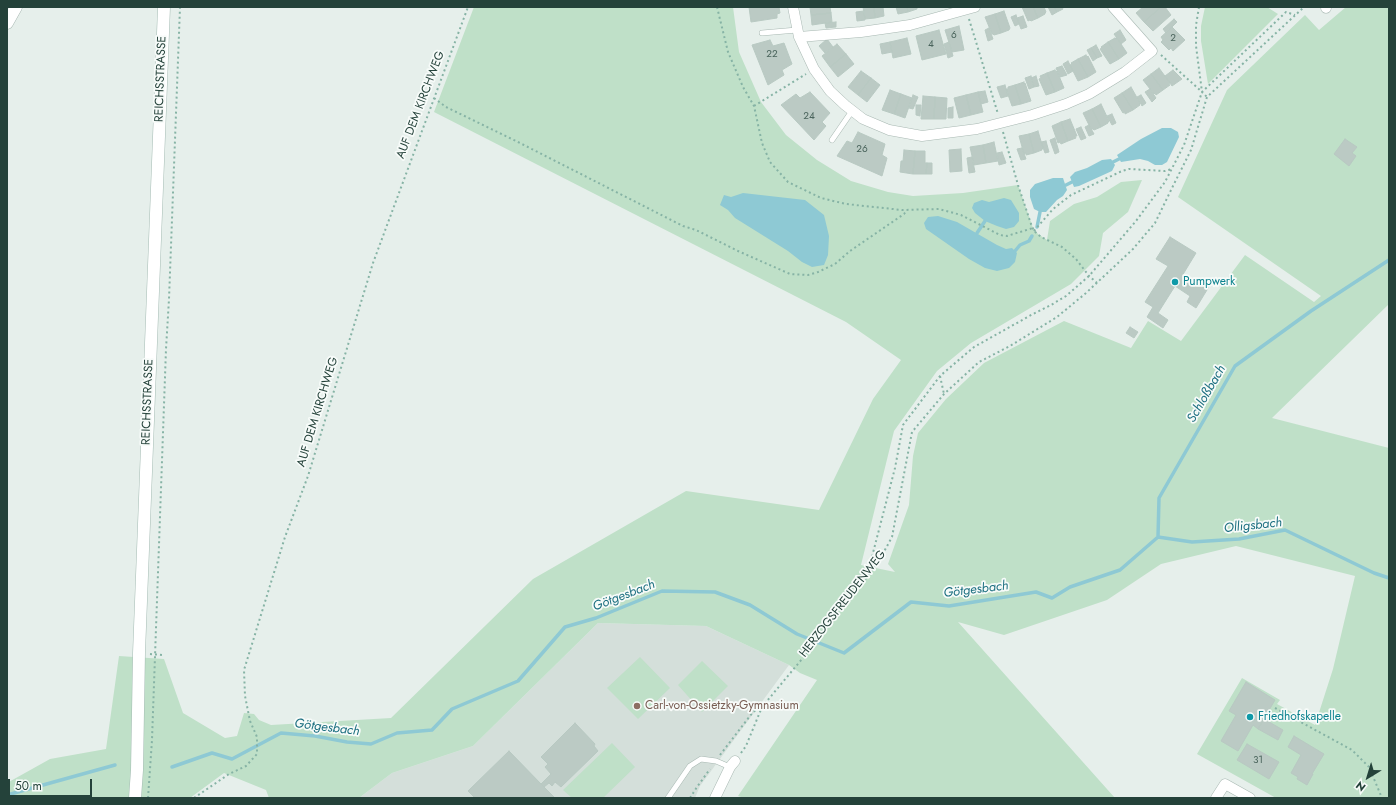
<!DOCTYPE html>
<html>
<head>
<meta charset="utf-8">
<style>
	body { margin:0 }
	#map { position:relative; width:1396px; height:805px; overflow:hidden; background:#e6efeb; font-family:Jost,sans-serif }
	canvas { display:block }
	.frame { position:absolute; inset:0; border:8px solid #24423a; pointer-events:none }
	.north { position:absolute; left:1348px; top:757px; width:40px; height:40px; -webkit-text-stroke:3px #f7fbf9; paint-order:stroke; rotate:218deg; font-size:11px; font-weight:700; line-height:16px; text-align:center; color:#24423a }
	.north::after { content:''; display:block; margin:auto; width:14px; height:18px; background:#24423a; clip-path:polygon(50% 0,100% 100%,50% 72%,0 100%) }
	.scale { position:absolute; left:8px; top:779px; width:84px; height:18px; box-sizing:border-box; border:2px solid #24423a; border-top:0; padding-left:5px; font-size:12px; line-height:14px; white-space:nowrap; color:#24423a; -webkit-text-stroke:3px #f7fbf9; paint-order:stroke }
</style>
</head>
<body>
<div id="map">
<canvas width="1396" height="805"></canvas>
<div class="frame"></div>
<div class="north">N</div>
<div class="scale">50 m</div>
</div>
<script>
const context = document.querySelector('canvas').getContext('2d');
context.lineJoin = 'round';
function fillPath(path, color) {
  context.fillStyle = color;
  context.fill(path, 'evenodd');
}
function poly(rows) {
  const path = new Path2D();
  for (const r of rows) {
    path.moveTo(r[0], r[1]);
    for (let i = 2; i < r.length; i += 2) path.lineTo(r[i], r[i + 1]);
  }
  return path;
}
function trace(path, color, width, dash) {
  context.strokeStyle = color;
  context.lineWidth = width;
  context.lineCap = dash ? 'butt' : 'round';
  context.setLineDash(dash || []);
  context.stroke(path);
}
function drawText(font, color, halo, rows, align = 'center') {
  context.font = font + ' Jost,sans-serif';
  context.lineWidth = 3.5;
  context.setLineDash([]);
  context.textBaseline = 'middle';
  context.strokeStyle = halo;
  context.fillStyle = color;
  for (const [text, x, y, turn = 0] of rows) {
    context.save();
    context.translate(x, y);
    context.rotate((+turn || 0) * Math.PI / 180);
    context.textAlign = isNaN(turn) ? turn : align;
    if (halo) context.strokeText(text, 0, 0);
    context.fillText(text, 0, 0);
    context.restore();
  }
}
const built = poly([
	[598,623,706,626,789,665,700,786,695,798,359,798,392,773,473,746]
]);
const green = poly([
	[474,7,733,7,739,52,761,102,786,135,817,160,851,181,888,192,913,196,963,193,1018,185,1033,228,1038,234,1047,240,1050,221,1074,204,1097,197,1121,182,1142,180,1128,212,1103,233,1099,256,1071,284,971,343,937,371,894,431,861,565,895,572,888,564,909,505,913,456,918,433,946,399,984,363,1064,321,1131,348,1148,321,1181,341,1245,255,1314,302,1321,296,1178,197,1227,90,1305,15,1319,30,1346,7,1389,7,1389,304,1272,418,1389,448,1389,798,1276,798,1197,754,1242,678,1280,700,1277,704,1315,725,1333,669,1355,576,1236,546,1161,564,1107,600,1004,635,958,622,1115,798,744,798,738,796,817,680,800,673,789,665,706,626,598,623,473,746,392,773,359,798,269,798,266,790,224,773,190,798,7,798,7,783,50,759,106,749,119,656,164,659,183,713,225,738,237,736,244,713,254,714,259,720,271,725,391,718,533,579,686,491,819,510,873,399,901,360,846,322,434,112],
	[1205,7,1267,7,1278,14,1208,84,1201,41,1201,26],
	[640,657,670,688,638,719,607,688],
	[702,661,728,686,702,712,678,685],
	[612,743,635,767,603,798,572,798,563,790]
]);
const water = poly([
	[1162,128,1171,128,1178,132,1179,137,1167,162,1162,165,1155,165,1148,161,1140,159,1121,162,1117,155,1141,139],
	[1111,159,1115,165,1112,171,1079,186,1074,187,1070,177,1075,172,1087,168,1102,160],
	[1053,178,1063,178,1067,190,1063,196,1057,200,1046,212,1040,212,1034,209,1030,197,1030,190,1035,184],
	[743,193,805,200,824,215,829,236,828,255,824,265,812,267,802,262,788,251,735,218,728,210,720,205,724,195,731,197],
	[1004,198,1011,200,1019,213,1019,221,1014,227,1006,229,997,226,985,221,975,213,972,208,974,203,982,200,989,202],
	[938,216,957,222,997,245,1006,249,1012,248,1017,253,1015,262,1009,268,997,271,985,268,969,259,926,229,924,223,928,217]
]);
const stream = poly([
	[1113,162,1119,159],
	[1066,185,1072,182],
	[1037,227,1040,212],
	[977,233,985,221],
	[1015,251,1020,245,1029,241,1032,236],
	[1158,537,1159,498,1235,366,1311,311,1389,260],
	[1158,537,1192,542,1239,539,1285,530,1374,573,1389,578],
	[172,767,212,753,232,759,281,733,315,736,347,742,371,744,397,733,432,730,452,709,518,681,565,627,596,618,662,591,715,592,750,605,797,634,844,653,911,602,949,606,1036,592,1052,598,1070,587,1120,570,1158,537],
	[7,795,115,765]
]);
const building = poly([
	[749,7,779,7,780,13,777,14,777,18,751,22,749,7],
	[810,7,830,7,831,13,811,15,810,7],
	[863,7,874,7,875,18,865,19,863,7],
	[874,7,883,7,884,16,875,18,874,7],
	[896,7,907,7,908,12,898,14,896,7],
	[907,7,917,7,917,9,908,12,907,7],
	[1022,7,1033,7,1038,18,1031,21,1030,20,1028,21,1022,7],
	[1033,7,1044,7,1046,12,1045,13,1045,14,1038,18,1033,7],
	[1048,7,1054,7,1057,12,1052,15,1048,7],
	[1054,7,1062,7,1063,9,1057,12,1054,7],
	[1143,7,1161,7,1144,22,1136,13,1143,7],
	[1161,7,1165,7,1171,15,1153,31,1144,22,1161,7],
	[864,11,865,20,857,21,856,12,864,11],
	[1004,11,1010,28,1009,30,1001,33,995,14,1004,11],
	[831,13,832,22,812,25,811,15,831,13],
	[995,14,1001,33,994,35,993,34,992,34,985,17,995,14],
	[1016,15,1019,24,1015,26,1011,17,1016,15],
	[1023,16,1027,27,1021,29,1017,18,1023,16],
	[1174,19,1177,22,1166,33,1163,29,1174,19],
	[836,22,836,27,826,28,825,23,836,22],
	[959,26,964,50,952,52,945,30,959,26],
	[1172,27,1185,40,1173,51,1171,48,1169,50,1161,42,1163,40,1161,37,1172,27],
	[989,28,993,39,988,41,985,30,989,28],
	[939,30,946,54,922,60,916,36,939,30],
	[1120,30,1126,40,1121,44,1114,34,1120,30],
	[907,38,911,54,893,58,890,42,907,38],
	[1115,38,1116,39,1117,38,1127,53,1119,59,1108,42,1115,38],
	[827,39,833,47,825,53,819,46,827,39],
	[770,40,773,46,784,43,792,64,782,70,784,75,768,85,752,45,770,40],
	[890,42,892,52,882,54,880,44,890,42],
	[949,42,953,56,948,58,944,44,949,42],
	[1108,42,1119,59,1110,64,1100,49,1102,48,1101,47,1108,42],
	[837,44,846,54,830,67,822,56,837,44],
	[1096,45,1102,56,1097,58,1091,48,1096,45],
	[1091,48,1097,58,1093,61,1087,50,1091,48],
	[846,54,854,64,838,77,830,67,846,54],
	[1086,55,1087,57,1088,56,1096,72,1088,77,1078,59,1086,55],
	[1078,59,1088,77,1078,81,1070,65,1072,64,1071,63,1078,59],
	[1068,61,1073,71,1068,74,1063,64,1068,61],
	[1062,66,1067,75,1060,77,1056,68,1062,66],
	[1159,68,1170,83,1168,84,1170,85,1163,90,1151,74,1159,68],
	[1055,70,1056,72,1057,71,1064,88,1055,92,1047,73,1055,70],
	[1173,70,1182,79,1172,86,1165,76,1173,70],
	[861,71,871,78,858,95,848,87,861,71],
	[1047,73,1055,92,1046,95,1039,79,1041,78,1040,76,1047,73],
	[1151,74,1163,90,1156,95,1155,93,1154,94,1143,80,1151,74],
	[1031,76,1034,87,1029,89,1025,78,1031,76],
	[1036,76,1039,86,1034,87,1031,78,1036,76],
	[871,78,880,85,867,102,858,95,871,78],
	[1024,82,1024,84,1025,83,1031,101,1021,104,1015,85,1024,82],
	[1005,85,1008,96,1001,98,997,87,1005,85],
	[1015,85,1021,104,1012,106,1006,89,1008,89,1008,87,1015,85],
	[1131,87,1140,103,1139,104,1140,105,1133,110,1122,93,1131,87],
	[1150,89,1156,98,1152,102,1145,92,1150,89],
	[890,90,901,94,894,114,882,110,890,90],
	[985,91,988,102,981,104,978,92,985,91],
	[810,92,830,113,822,122,826,126,814,140,781,105,796,94,800,98,810,92],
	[978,92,983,112,971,115,966,95,978,92],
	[1122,93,1133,110,1125,114,1125,112,1123,113,1114,98,1122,93],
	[901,94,912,98,905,118,894,114,901,94],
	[913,95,918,97,913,109,909,108,913,95],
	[966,95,971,115,959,118,954,98,966,95],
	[1141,95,1146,103,1142,106,1137,97,1141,95],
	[923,96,935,97,934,119,921,119,923,96],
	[935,97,947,98,946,119,934,119,935,97],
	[1101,104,1109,121,1108,122,1108,123,1101,127,1092,109,1101,104],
	[916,105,921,105,920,116,916,115,916,105],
	[953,107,953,118,948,118,948,108,953,107],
	[1092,109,1101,127,1094,130,1093,129,1091,129,1083,113,1092,109],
	[1112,114,1116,123,1112,125,1107,116,1112,114],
	[1070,119,1077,136,1075,136,1076,138,1068,141,1061,122,1070,119],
	[1061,122,1068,141,1061,144,1060,142,1058,143,1052,126,1061,122],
	[1089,125,1094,134,1089,136,1085,127,1089,125],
	[1081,127,1086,138,1081,140,1076,129,1081,127],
	[1038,131,1043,148,1042,149,1042,150,1034,153,1029,134,1038,131],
	[858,132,885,144,882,155,887,158,882,176,837,156,847,141,852,143,858,132],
	[1029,134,1034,153,1026,155,1026,153,1024,154,1019,136,1029,134],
	[1055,138,1059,152,1055,154,1050,140,1055,138],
	[1345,139,1357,147,1352,153,1356,156,1349,166,1334,154,1345,139],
	[1046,141,1049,152,1045,153,1041,142,1046,141],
	[994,142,998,161,986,163,983,145,994,142],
	[983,145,986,163,974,165,970,147,983,145],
	[1022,148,1026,159,1021,160,1017,149,1022,148],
	[961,149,962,171,950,172,949,150,961,149],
	[904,150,915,151,913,174,900,172,901,161,903,161,904,150],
	[915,151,925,151,925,163,927,163,926,174,913,174,915,151],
	[1002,152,1006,163,999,165,997,153,1002,152],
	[972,157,975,172,969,173,967,158,972,157],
	[927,163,932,163,932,174,926,174,927,163],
	[1170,237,1196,253,1182,276,1198,286,1202,279,1210,285,1196,308,1187,302,1190,296,1175,286,1158,313,1168,320,1163,328,1147,317,1153,307,1145,302,1168,266,1156,259,1170,237],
	[1130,327,1138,332,1134,338,1126,333,1130,327],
	[1246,682,1275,700,1258,729,1253,725,1238,751,1221,741,1236,715,1229,711,1246,682],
	[1264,719,1283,730,1278,740,1258,729,1264,719],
	[575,723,595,744,594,746,598,751,561,787,555,782,552,786,549,783,544,787,541,784,551,774,545,767,548,764,541,757,575,723],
	[1294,736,1324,754,1312,774,1313,774,1307,785,1297,779,1298,777,1291,773,1301,755,1288,747,1294,736],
	[1247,744,1279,762,1269,779,1237,760,1247,744],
	[509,751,541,784,555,798,475,798,468,791,509,751]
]);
const path = poly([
	[717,7,728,52,743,87,754,106,762,143,770,162,788,182,821,198,846,204,902,210,939,209,961,215,1000,235,1007,236,1033,228],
	[1199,7,1196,25,1196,46,1202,92,1207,97],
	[969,19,998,114],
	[1161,55,1201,91],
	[434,98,446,107,518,142,683,226,696,230,738,251,790,274,808,275,818,272,835,264,850,251,904,214,907,210],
	[754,106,806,74],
	[1003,132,1018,185,1031,224,1034,231,1041,237,1062,247,1076,259,1089,276,1097,283],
	[1034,231,1053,209,1071,195,1122,171,1129,169,1165,171,1172,169],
	[940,376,944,394],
	[867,576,895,468,903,425,940,376,974,347,1033,314,1051,305,1066,296,1089,276,1136,221,1165,182,1184,145,1202,92,1286,12,1295,15],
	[150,654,162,655],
	[1275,708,1352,750,1369,767,1382,798],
	[741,753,746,746,762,707,822,635,867,577,880,559,892,537,912,432,944,394,979,362,1010,346,1057,317,1086,293,1133,249,1155,223,1173,186,1191,150,1207,97,1304,7],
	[720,755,753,712,761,707],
	[148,798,152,740,166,349,169,299,180,7],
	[194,798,229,774,246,766,257,754,257,737,250,721,245,696,244,670,285,537,308,476,373,263,468,7],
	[690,798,697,787,710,769]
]);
const service = poly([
	[762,33,797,30],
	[832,140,852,111],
	[668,798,690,766,701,759,716,761,730,767]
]);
const minor = poly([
	[793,7,799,37,814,69,830,91,845,105,863,119,889,130,922,136,977,129,1032,115,1066,104,1089,94,1125,72,1152,51,1113,7],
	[1326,7,1326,8],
	[799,37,861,32,910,25,975,7],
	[715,798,730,767,735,761],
	[1216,798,1225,784,1250,798]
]);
const tertiary = poly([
	[7,23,16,7]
]);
const secondary = poly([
	[135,798,137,770,139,653,164,7]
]);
const markers = [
	[1175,282,4,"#0f9aa8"],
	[637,706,4,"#8d6e63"],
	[1250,717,4,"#0f9aa8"]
];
const numberNames = [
	["6",954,36],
	["2",1173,39],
	["4",931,45],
	["22",772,55],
	["24",809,117],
	["26",862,150],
	["31",1258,761]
];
const streetNames = [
	["REICHSSTRASSE",161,79,-88],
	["AUF DEM KIRCHWEG",421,105,-69],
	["REICHSSTRASSE",148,402,-88],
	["AUF DEM KIRCHWEG",318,412,-73],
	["HERZOGSFREUDENWEG",843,604,-52]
];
const cultureNames = [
	["Pumpwerk",1183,282],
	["Friedhofskapelle",1258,717]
];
const educationNames = [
	["Carl-von-Ossietzky-Gymnasium",645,706]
];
const waterNames = [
	["Schloßbach",1207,394,-60],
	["Olligsbach",1253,526,-6],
	["Götgesbach",976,590,-7],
	["Götgesbach",624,596,-21],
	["Götgesbach",327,728,7]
];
fillPath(built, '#d4dfda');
fillPath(green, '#bfe0c8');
fillPath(water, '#8ec9d4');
trace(stream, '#8ec9d4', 3.5);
fillPath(building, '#bbcac4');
trace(building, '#b8c9c2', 1);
trace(service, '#a8b8b2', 6);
trace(minor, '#a8b8b2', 11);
trace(tertiary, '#a8b8b2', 13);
trace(secondary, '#a4bbb3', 13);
trace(path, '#86b3a5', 2, [2, 3]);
trace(service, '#fff', 5);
trace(minor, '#fff', 10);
trace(tertiary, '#fff', 12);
trace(secondary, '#fff', 12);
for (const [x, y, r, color] of markers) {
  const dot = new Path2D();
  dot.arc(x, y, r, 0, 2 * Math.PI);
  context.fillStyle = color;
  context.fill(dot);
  trace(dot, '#f7fbf9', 1.5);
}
drawText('10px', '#4a645c', null, numberNames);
drawText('12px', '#24423a', '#f7fbf9', streetNames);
drawText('12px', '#0d838f', '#f7fbf9', cultureNames, 'left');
drawText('12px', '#785e54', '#f7fbf9', educationNames, 'left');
drawText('italic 13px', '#1c6f80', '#f7fbf9', waterNames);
</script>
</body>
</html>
